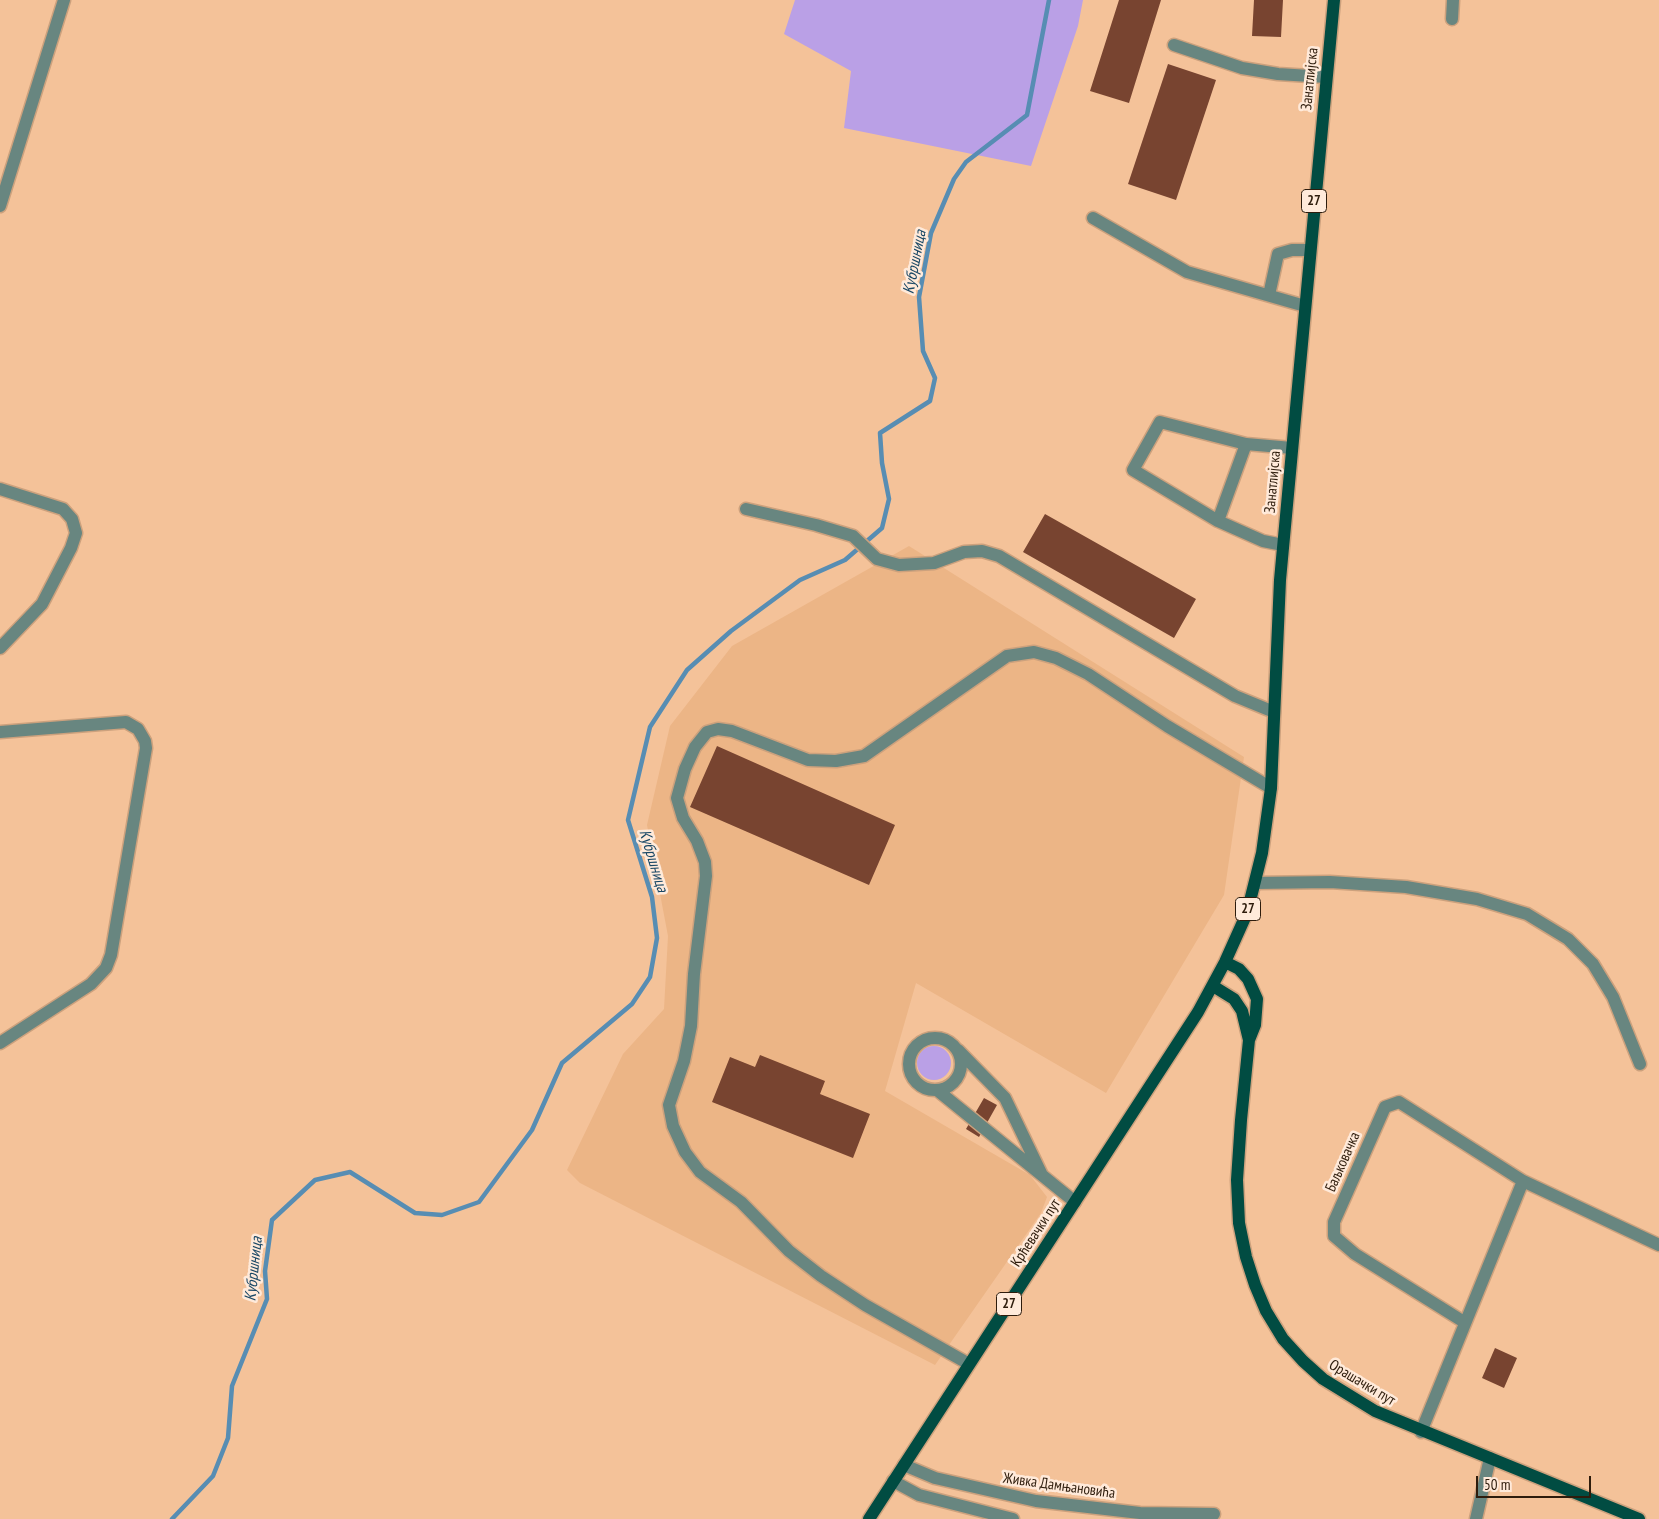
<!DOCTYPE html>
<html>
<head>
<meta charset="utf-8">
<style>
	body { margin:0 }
	#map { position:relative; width:1659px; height:1519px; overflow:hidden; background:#f4c299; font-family:"PT Sans Narrow",sans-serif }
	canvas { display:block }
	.scale { position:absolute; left:1476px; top:1476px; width:115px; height:22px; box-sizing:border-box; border:2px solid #2e1c0c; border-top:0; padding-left:6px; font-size:15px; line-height:18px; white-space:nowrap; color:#2e1c0c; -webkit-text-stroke:4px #ffeada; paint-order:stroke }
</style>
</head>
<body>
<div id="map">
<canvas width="1659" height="1519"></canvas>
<div class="scale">50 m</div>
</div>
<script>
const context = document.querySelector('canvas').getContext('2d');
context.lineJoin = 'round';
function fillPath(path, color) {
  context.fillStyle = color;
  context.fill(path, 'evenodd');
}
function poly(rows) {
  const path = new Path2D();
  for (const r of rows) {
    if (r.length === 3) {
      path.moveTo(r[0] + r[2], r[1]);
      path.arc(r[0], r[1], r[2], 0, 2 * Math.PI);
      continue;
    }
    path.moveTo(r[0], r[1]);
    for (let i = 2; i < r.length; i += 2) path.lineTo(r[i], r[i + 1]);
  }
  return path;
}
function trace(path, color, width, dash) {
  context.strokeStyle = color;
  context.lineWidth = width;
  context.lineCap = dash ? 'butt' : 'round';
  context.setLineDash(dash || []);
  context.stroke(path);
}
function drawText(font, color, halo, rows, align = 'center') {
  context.font = font + ' "PT Sans Narrow",sans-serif';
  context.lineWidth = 5;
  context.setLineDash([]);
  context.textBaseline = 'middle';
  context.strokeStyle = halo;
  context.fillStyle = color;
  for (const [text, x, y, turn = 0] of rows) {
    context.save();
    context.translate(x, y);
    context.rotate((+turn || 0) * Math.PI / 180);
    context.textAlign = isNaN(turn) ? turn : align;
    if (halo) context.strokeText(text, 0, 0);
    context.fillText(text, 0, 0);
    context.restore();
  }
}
const built = poly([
	[909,546,1244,757,1224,895,1106,1093,916,983,885,1091,1030,1175,1047,1197,1041,1213,935,1365,580,1183,567,1170,623,1054,664,1009,668,936,647,825,670,726,732,646]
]);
const green = poly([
	[795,0,1083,0,1078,26,1031,166,844,128,851,71,784,34],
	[934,1063,17]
]);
const stream = poly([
	[172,1519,213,1476,228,1438,232,1386,267,1299,265,1271,272,1220,315,1180,350,1172,415,1213,442,1215,479,1202,532,1130,562,1063,632,1004,650,977,657,938,652,897,628,820,650,727,687,670,731,631,800,580,845,560,882,528,889,499,882,463,880,433,930,401,935,378,923,351,919,297,931,233,954,179,966,162,1027,115,1049,0]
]);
const building = poly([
	[1119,0,1161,0,1129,103,1090,91],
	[1254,0,1283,0,1281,37,1252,36],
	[1168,64,1216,80,1176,200,1128,184],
	[1045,514,1196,599,1174,638,1023,552],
	[717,746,895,825,869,885,690,807],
	[760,1055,825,1081,820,1094,870,1114,853,1158,712,1102,730,1057,755,1067],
	[984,1098,997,1105,979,1137,966,1129],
	[1495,1348,1517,1358,1504,1388,1482,1378]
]);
const minor = poly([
	[1452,19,1453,0],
	[1174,45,1242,68,1278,74,1326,77],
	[0,206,64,0],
	[1093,218,1187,272,1305,306],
	[1269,295,1278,254,1292,250,1310,250],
	[0,489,63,509,72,519,76,533,71,548,42,604,0,648],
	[746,509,816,525,853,536,877,559,899,565,934,563,964,552,982,551,999,556,1235,696,1274,712],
	[1218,521,1246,444],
	[1283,545,1263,541,1218,521,1133,470,1160,422,1246,444,1292,448],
	[0,732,126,722,138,729,145,741,146,748,111,955,106,968,91,984,0,1043],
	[1255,883,1330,882,1406,887,1477,899,1527,914,1568,939,1593,964,1613,997,1640,1064],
	[935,1064,26],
	[958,1050,1005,1098,1042,1175],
	[937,1090,1075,1202],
	[1464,1322,1355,1254,1334,1236,1334,1222,1385,1107,1399,1102,1523,1181,1659,1245],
	[969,1364,865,1305,821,1276,789,1251,741,1202,700,1172,685,1152,673,1126,669,1105,684,1061,691,1026,694,974,706,876,705,862,697,841,683,818,677,798,685,769,695,747,707,732,718,729,732,731,808,760,836,761,864,756,1007,656,1034,652,1056,658,1088,674,1167,726,1271,788],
	[1421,1432,1523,1181],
	[904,1465,935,1478,1036,1501,1140,1513,1214,1514],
	[893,1481,919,1495,1013,1519],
	[1476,1519,1490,1458]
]);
const major = poly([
	[1225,962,1239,969,1248,979,1257,999,1255,1025,1249,1040,1241,1120,1237,1180,1239,1223,1246,1257,1255,1285,1266,1311,1283,1339,1303,1361,1323,1379,1375,1411,1639,1519],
	[1213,986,1234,999,1242,1011,1249,1040],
	[869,1519,1198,1012,1225,962,1247,913,1262,853,1271,788,1280,580,1334,0]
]);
const shields = [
	[1314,201,25],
	[1248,909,25],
	[1009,1304,25]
];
const shieldNames = [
	["27",1314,201],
	["27",1248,909],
	["27",1009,1304]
];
const streetNames = [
	["Занатлијска",1310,79,-84],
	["Занатлијска",1273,482,-85],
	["Баљковачка",1343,1162,-66],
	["Крћевачки пут",1036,1233,-57],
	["Орашачки пут",1362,1383,31],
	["Живка Дамњановића",1059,1486,8]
];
const waterNames = [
	["Кубршница",915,262,-79],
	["Кубршница",653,861,73],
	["Кубршница",254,1269,-84]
];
fillPath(built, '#ecb586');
fillPath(green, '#baa0e6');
trace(stream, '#578db3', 4.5);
fillPath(building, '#784430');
trace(minor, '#cca17d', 15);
trace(major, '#cca17d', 15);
trace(minor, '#688680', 12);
trace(major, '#014c42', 12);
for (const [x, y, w] of shields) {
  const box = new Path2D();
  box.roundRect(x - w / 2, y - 11.5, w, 23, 4);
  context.fillStyle = '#ffeada';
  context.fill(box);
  trace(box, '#2e1c0c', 1);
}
drawText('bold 14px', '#2e1c0c', null, shieldNames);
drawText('15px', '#2e1c0c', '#ffeada', streetNames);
drawText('italic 16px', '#194765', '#ffeada', waterNames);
</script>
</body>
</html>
